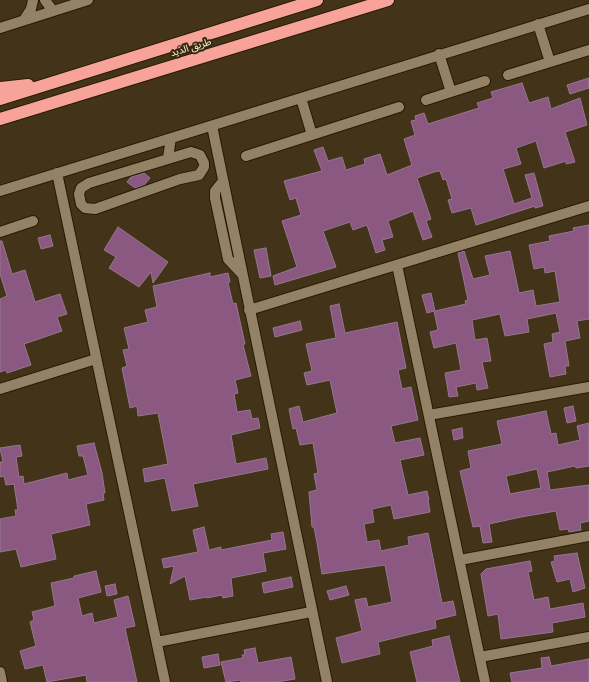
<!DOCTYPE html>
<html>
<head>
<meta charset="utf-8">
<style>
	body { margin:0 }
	canvas { display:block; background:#423319 }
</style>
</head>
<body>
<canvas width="589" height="682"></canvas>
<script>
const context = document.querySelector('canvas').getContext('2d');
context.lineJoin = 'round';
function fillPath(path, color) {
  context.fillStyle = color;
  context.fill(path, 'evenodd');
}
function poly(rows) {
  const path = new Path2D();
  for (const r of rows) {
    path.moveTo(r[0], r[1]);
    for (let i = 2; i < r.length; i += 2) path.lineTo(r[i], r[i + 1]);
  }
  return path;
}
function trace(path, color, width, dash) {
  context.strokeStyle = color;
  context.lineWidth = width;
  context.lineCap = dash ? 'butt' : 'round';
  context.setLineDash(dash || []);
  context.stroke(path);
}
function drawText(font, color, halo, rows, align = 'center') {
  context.font = font + ' "Titillium Web","Noto Sans Arabic",sans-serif';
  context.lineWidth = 4;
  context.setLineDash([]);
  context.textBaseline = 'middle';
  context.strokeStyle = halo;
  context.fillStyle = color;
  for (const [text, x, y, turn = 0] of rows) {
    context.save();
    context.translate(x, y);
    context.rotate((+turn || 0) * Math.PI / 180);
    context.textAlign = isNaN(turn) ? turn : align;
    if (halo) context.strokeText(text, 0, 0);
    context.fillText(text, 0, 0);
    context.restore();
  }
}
const building = poly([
	[589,78,589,88,570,94,567,85,589,78],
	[522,83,529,103,548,97,551,109,580,98,587,125,565,132,575,162,566,164,566,161,544,168,536,141,516,148,521,164,503,169,514,204,532,198,525,175,534,173,543,206,535,208,535,206,476,225,471,208,452,213,448,200,452,199,446,179,443,180,440,171,434,172,417,178,431,219,426,221,432,237,423,240,413,211,388,221,393,237,382,240,385,250,376,253,367,225,353,230,350,222,323,231,336,267,275,285,273,276,297,267,282,221,301,215,296,198,290,200,284,181,322,171,314,150,323,147,328,161,342,157,346,170,365,164,364,159,380,154,387,175,412,165,404,139,415,135,411,121,416,120,415,116,424,113,428,124,479,108,477,103,493,98,491,92,522,83],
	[144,173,150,178,144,185,135,188,127,182,131,177,144,173],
	[589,225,589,319,577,321,580,338,565,341,569,366,565,366,566,374,550,377,544,344,553,342,552,334,560,332,556,313,527,319,529,332,505,336,500,314,472,320,475,340,487,338,491,361,482,362,488,388,477,390,476,383,456,387,458,396,449,397,445,373,461,370,456,343,434,348,430,332,438,330,434,311,427,313,422,295,431,293,435,311,466,304,465,301,468,300,458,253,464,251,473,279,490,275,485,256,510,251,519,293,533,290,536,306,560,302,555,271,545,273,544,267,534,269,529,245,550,241,549,236,574,231,573,228,589,225],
	[118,227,168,262,153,283,151,272,139,287,109,268,116,257,104,250,118,227],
	[50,235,53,246,41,249,38,238,50,235],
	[0,241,2,241,12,274,25,270,35,302,60,294,67,314,57,317,62,331,24,344,31,365,7,373,6,370,0,372,0,299,7,296,0,274,0,241],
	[266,248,271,276,260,278,254,250,266,248],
	[210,273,210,277,228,273,230,282,228,283,233,304,236,303,245,344,243,345,251,376,235,380,238,393,234,394,237,412,250,410,252,419,258,418,260,428,231,435,236,464,266,458,268,469,193,484,198,506,172,511,165,478,145,482,143,469,168,464,158,413,138,416,137,406,130,408,122,368,127,366,123,350,129,349,124,328,148,322,145,310,157,307,153,286,210,273],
	[339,304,345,333,397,322,406,368,398,370,402,389,411,387,418,420,391,426,395,443,420,438,424,455,400,460,408,495,427,491,429,500,428,500,430,512,394,519,391,505,372,509,374,522,364,524,367,542,379,540,381,551,409,545,408,537,428,533,442,603,453,601,456,615,435,620,436,628,378,642,380,654,342,663,336,638,362,631,355,600,366,598,368,607,392,602,385,565,322,574,317,543,314,527,312,527,309,492,317,490,314,474,318,473,313,443,300,445,296,428,293,429,289,409,299,406,303,422,337,413,330,380,307,385,304,373,312,371,306,344,336,338,330,306,339,304],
	[300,321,302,330,275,337,273,328,300,321],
	[573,406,576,421,567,423,564,408,573,406],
	[546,411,551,434,556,433,558,445,580,440,577,426,589,423,589,466,576,468,575,466,547,472,550,490,589,485,589,521,580,523,581,530,569,532,568,529,560,530,556,511,521,517,489,524,492,542,483,543,480,526,473,527,460,471,471,468,468,451,502,444,497,421,546,411],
	[537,469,541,488,510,494,506,476,537,469],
	[462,428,463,438,454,440,452,430,462,428],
	[94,443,102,473,105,493,103,493,104,500,86,504,90,525,51,534,56,559,21,567,16,549,0,552,0,519,16,516,15,510,18,510,14,484,6,485,4,476,0,477,0,462,3,462,0,448,20,445,22,456,16,457,19,477,23,476,24,484,67,473,68,480,88,475,83,456,79,456,77,446,94,443],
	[204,527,209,550,221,547,221,550,272,540,271,534,283,532,286,549,263,553,266,571,231,578,233,596,223,598,222,595,207,598,207,597,190,600,185,576,170,584,174,566,164,568,162,559,198,552,193,530,204,527],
	[577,553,585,588,573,592,570,579,557,582,551,562,555,561,554,556,577,553],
	[530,561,532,571,528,572,534,600,548,597,550,609,583,603,585,617,552,623,553,632,501,639,498,614,488,616,481,574,486,569,530,561],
	[96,571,101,592,78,598,82,616,92,613,94,623,118,617,114,600,128,596,135,626,125,628,137,682,87,682,86,675,47,682,43,665,25,669,20,651,36,646,30,622,34,620,32,612,55,606,51,583,74,578,74,576,96,571],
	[291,577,293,587,264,593,262,583,291,577],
	[115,584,117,594,107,596,105,586,115,584],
	[346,586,349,595,330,600,327,591,346,586],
	[449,636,460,682,417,682,410,652,433,646,432,640,449,636],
	[255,648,258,663,291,657,295,679,276,682,241,682,240,680,226,682,221,662,243,658,242,655,245,655,244,650,255,648],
	[218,654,220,665,204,668,202,657,218,654],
	[549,657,551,666,589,659,589,682,512,682,510,673,542,668,541,658,549,657]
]);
const minor = poly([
	[45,0,53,11],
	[24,20,31,9,33,0],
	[538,24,550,62],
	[0,28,88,0],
	[439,54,451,92],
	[508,75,589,50],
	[301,98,312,135],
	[426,100,485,81],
	[212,126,327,682],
	[191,152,200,155,204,163,204,167,199,175,180,179,95,209,85,208,81,204,79,194,81,188,89,183,191,152],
	[246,156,399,107],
	[168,158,171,138],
	[57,173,165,682],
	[223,181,215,191,215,198,228,259,242,274],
	[0,191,589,9],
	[0,232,33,221],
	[397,265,485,682],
	[249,310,589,206],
	[0,389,96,359],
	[429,415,589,387],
	[460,560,589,536],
	[157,642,311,612],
	[480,657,589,637],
	[0,672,2,682]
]);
const highway = poly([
	[0,88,28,85],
	[0,99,317,0],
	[0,119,388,0]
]);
const streetNames = [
	["طريق الذيد",191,48,-17]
];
fillPath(building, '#8a5881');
trace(building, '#93788d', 1);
trace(minor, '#281a01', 12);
trace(highway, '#281a01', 14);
trace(minor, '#938266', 10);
trace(highway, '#f7a399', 12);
drawText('10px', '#faf0e1', '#37290e', streetNames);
</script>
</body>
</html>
